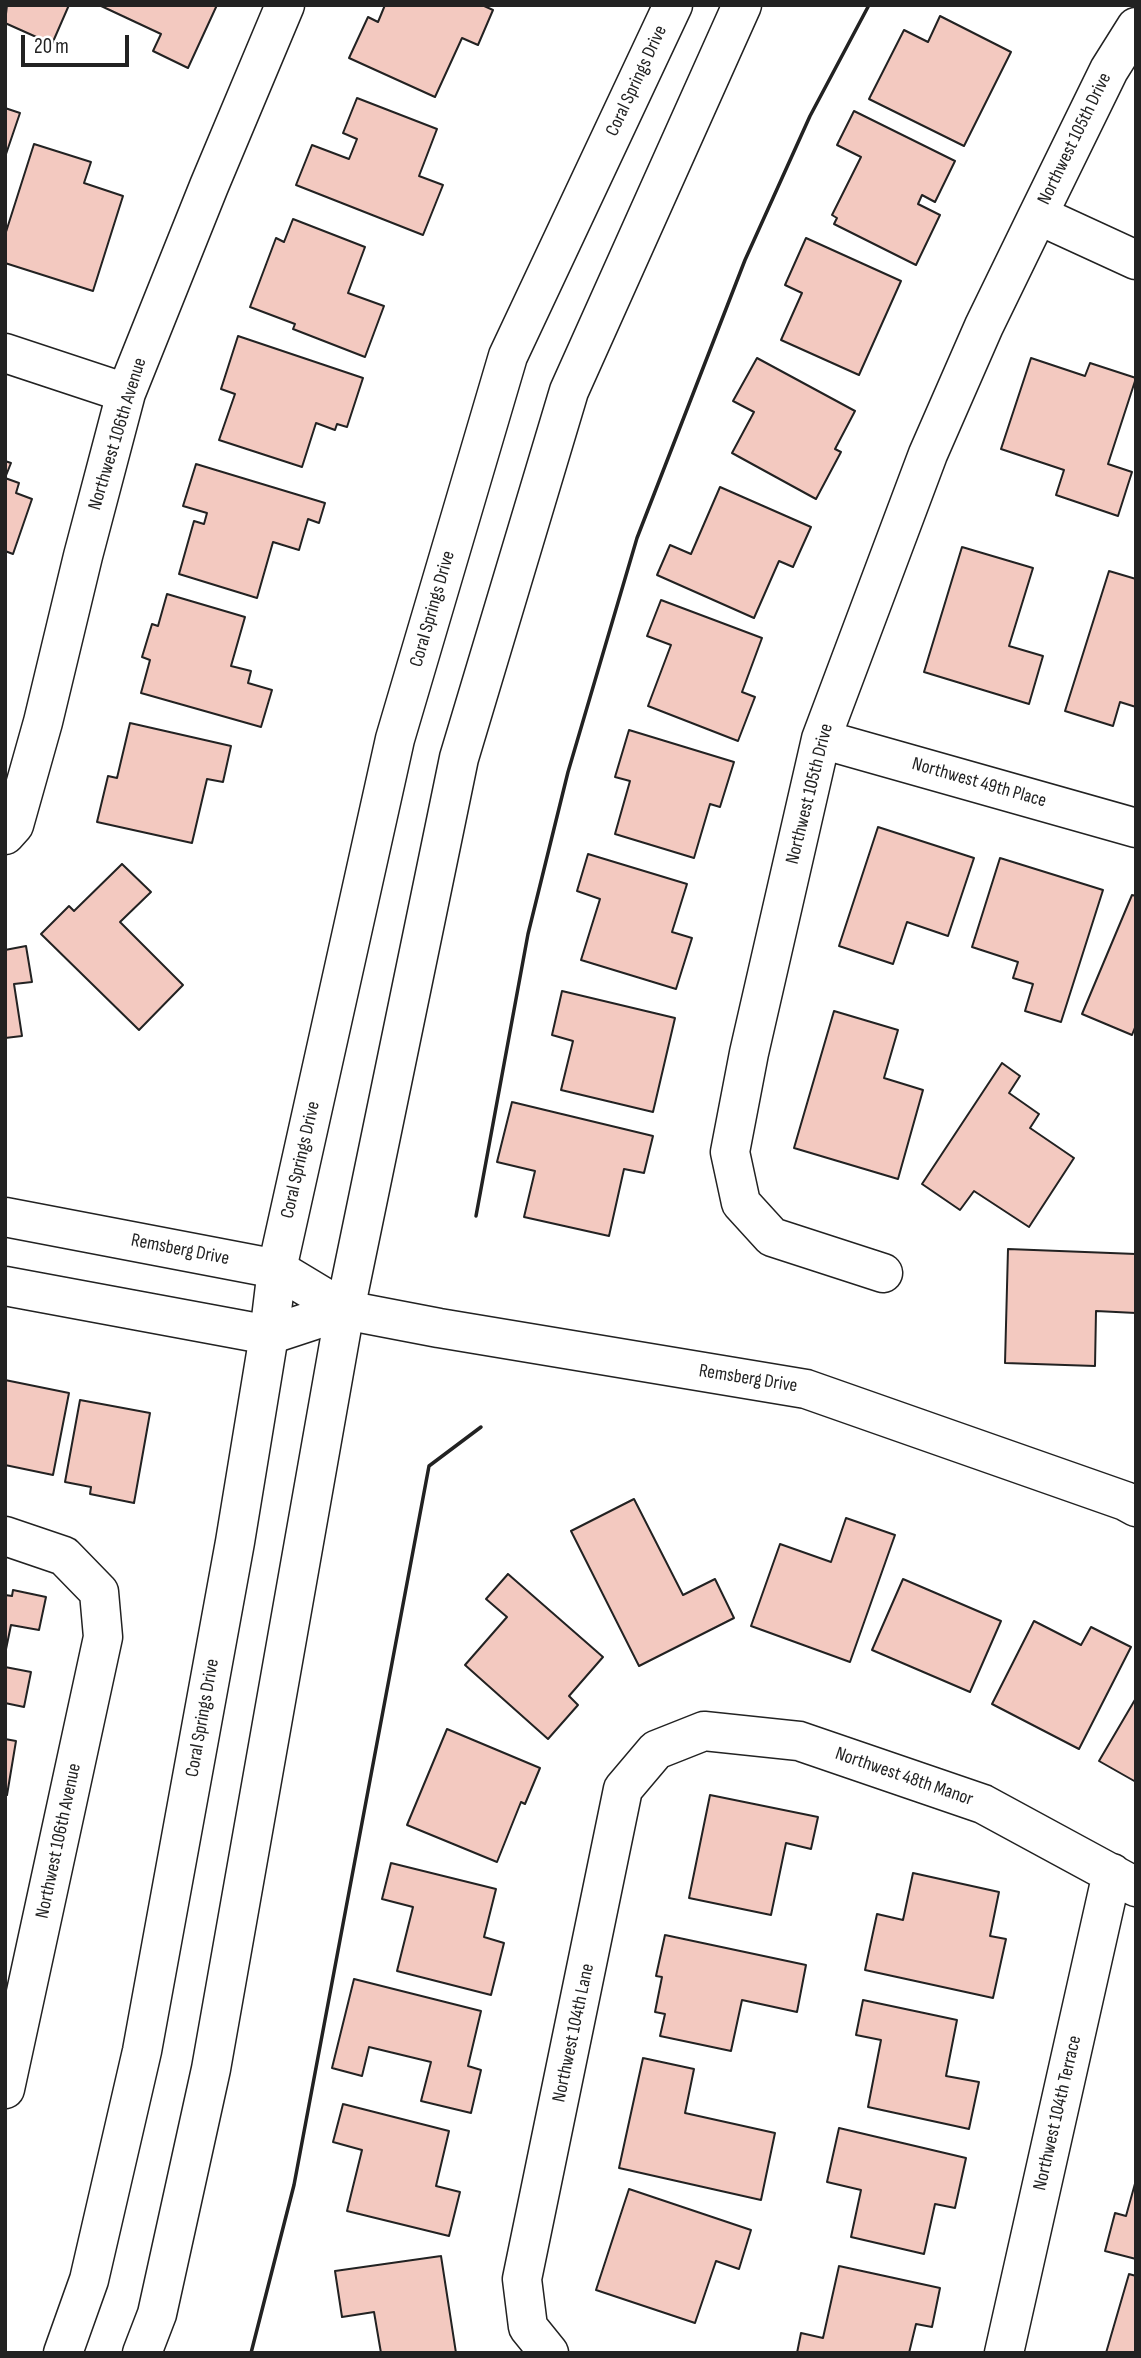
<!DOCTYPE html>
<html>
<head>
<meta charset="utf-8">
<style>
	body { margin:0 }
	#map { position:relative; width:1141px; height:2358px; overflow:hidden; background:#fff; font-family:"Sofia Sans Condensed",sans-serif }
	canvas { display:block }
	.frame { position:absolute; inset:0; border:7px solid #222; pointer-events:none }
	.scale { position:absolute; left:21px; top:35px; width:108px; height:32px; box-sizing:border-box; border:4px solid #222; border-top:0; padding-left:9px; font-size:21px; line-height:24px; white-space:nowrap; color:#222; -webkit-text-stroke:5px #fff; paint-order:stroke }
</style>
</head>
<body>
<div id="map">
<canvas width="1141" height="2358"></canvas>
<div class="frame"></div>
<div class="scale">20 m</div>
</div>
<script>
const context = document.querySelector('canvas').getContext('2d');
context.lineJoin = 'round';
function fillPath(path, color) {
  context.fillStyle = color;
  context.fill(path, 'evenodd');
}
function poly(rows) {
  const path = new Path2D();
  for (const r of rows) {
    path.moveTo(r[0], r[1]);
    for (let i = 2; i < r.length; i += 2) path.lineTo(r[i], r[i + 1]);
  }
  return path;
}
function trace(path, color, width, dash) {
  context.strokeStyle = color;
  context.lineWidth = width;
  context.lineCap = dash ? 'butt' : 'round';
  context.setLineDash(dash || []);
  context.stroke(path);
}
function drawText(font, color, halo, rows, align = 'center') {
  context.font = font + ' "Sofia Sans Condensed",sans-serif';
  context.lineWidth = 5;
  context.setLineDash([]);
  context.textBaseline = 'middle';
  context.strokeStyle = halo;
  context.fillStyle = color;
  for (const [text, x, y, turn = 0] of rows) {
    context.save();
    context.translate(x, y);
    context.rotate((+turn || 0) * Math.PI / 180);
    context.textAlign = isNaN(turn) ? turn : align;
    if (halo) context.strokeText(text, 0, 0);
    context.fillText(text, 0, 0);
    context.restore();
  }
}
const building = poly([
	[7,5,69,5,52,44,5,23,7,5],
	[99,5,217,5,188,68,153,51,161,34,99,5],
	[385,5,482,5,493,10,478,45,462,38,435,97,349,58,368,17,378,22,385,5],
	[940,16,1011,52,964,146,869,99,904,30,928,42,940,16],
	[357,98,437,129,419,176,443,185,423,235,296,185,312,145,349,159,357,139,343,133,357,98],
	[5,108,20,113,5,157,5,108],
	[854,111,955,161,935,202,922,195,918,204,940,215,916,265,834,224,837,218,832,215,861,157,837,145,854,111],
	[34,144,91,162,84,183,123,196,93,291,5,263,5,235,34,144],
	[293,219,365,247,348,293,384,306,365,357,293,329,295,324,250,307,276,238,284,242,293,219],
	[806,238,901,281,859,375,781,340,802,293,785,285,806,238],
	[238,336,363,378,347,427,337,424,335,430,316,423,302,467,219,440,235,394,221,389,238,336],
	[757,358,855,411,835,449,841,452,816,499,732,453,754,412,733,401,757,358],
	[1031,358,1085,376,1090,363,1136,378,1108,464,1132,472,1118,516,1056,495,1064,470,1001,449,1031,358],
	[5,461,11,463,5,478,19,483,16,493,32,499,13,554,5,551,5,461],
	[196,464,325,503,319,523,308,519,299,550,273,542,257,598,179,574,194,521,204,524,207,513,183,506,196,464],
	[720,487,811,527,793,567,779,561,754,618,657,575,670,545,691,554,720,487],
	[962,547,1033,568,1009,646,1043,656,1029,704,924,672,962,547],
	[1109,571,1136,579,1136,707,1120,702,1113,726,1065,711,1109,571],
	[167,594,245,617,231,666,251,671,248,683,272,690,261,727,141,693,150,660,142,657,152,624,158,626,167,594],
	[661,600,762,638,742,692,755,697,738,741,648,706,671,645,647,636,661,600],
	[130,723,231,746,223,782,207,779,192,843,97,822,108,776,117,778,130,723],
	[629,730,734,762,720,807,710,804,694,858,615,834,630,781,615,777,629,730],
	[878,827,974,858,948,936,907,922,893,964,839,946,878,827],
	[588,854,687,884,672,932,692,938,676,989,581,960,600,899,577,891,588,854],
	[1000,858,1103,890,1061,1022,1025,1011,1033,984,1013,978,1018,962,972,947,1000,858],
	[122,864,151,892,120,922,183,985,139,1030,41,934,69,906,74,911,122,864],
	[1132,895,1136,896,1136,1025,1132,1035,1082,1014,1132,895],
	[26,946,32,982,14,984,22,1036,5,1038,5,950,26,946],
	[562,991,675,1018,653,1112,561,1090,573,1041,552,1035,562,991],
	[834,1011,898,1030,884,1078,923,1090,898,1179,794,1148,834,1011],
	[1002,1063,1020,1076,1009,1093,1039,1114,1030,1128,1074,1158,1029,1227,974,1191,960,1210,922,1184,1002,1063],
	[512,1102,653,1136,644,1173,624,1169,609,1236,524,1217,535,1171,497,1162,512,1102],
	[1008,1249,1136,1254,1136,1313,1096,1311,1095,1366,1005,1363,1008,1249],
	[5,1380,69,1393,53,1475,5,1465,5,1380],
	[80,1400,150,1413,134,1503,90,1494,91,1487,65,1482,80,1400],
	[634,1499,683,1595,715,1579,734,1618,639,1666,571,1531,634,1499],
	[846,1518,895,1535,850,1662,751,1626,780,1544,831,1562,846,1518],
	[508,1574,603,1657,569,1696,578,1705,548,1739,465,1665,507,1617,486,1599,508,1574],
	[903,1579,1001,1621,970,1692,872,1650,903,1579],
	[13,1590,46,1597,39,1630,11,1625,5,1654,5,1595,12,1596,13,1590],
	[1034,1621,1081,1645,1091,1627,1131,1647,1079,1749,992,1704,1034,1621],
	[5,1667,31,1672,24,1707,5,1703,5,1667],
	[1136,1698,1136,1782,1099,1761,1136,1698],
	[447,1729,540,1768,525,1804,521,1802,497,1862,407,1825,447,1729],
	[5,1739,16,1741,7,1795,5,1794,5,1739],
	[710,1795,818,1817,811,1849,786,1843,771,1915,689,1898,710,1795],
	[391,1863,496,1889,484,1937,504,1943,491,1995,397,1971,413,1907,382,1899,391,1863],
	[913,1873,999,1892,990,1936,1006,1939,993,1998,865,1970,877,1914,903,1920,913,1873],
	[665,1935,806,1965,797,2012,742,2000,731,2051,660,2036,665,2014,655,2012,662,1977,656,1976,665,1935],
	[354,1979,481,2011,468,2066,481,2070,471,2113,421,2101,431,2062,369,2047,362,2076,332,2068,354,1979],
	[863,2000,957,2020,946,2076,979,2082,969,2129,868,2107,881,2040,856,2035,863,2000],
	[643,2058,694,2069,685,2113,775,2133,761,2200,619,2168,643,2058],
	[343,2104,449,2131,436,2186,460,2192,449,2236,347,2211,362,2150,333,2142,343,2104],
	[839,2128,966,2158,955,2208,935,2204,924,2254,851,2237,861,2190,827,2182,839,2128],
	[1136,2180,1136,2259,1105,2251,1115,2213,1126,2216,1136,2180],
	[629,2189,751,2230,739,2269,716,2261,695,2323,596,2290,629,2189],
	[441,2256,456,2353,381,2353,374,2312,342,2317,335,2271,441,2256],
	[839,2266,940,2288,932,2327,916,2324,909,2353,797,2353,801,2333,823,2338,839,2266],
	[1129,2274,1136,2276,1136,2353,1106,2353,1129,2274]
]);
const minor = poly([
	[1038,215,1109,70,1136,27],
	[5,353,126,393],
	[821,739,1136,828],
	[5,835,14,825,43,722,83,556,126,393,209,186,285,5],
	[5,1217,277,1269,345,1310,439,1328,806,1389,1125,1501,1136,1507],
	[883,1273,772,1237,741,1203,730,1152,749,1053,821,739,928,454,984,326,1038,215,1136,260],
	[5,1286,269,1335,345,1310],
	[5,1536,64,1556,99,1592,103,1637,5,2089],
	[549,2353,528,2327,522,2279,623,1789,656,1750,704,1731,799,1741,983,1804,1136,1887],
	[1004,2353,1112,1873]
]);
const major = poly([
	[63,2353,89,2280,142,2051,235,1542,269,1335,277,1269,395,739,508,356,673,5],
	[142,2353,157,2314,211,2069,345,1310,459,758,569,391,742,5]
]);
const wall = poly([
	[476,1216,528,934,568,772,637,538,745,260,810,116,869,5],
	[251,2353,294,2185,429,1466,481,1427]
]);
const streetNames = [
	["Coral Springs Drive",637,81,-65],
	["Northwest 105th Drive",1075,139,-64],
	["Northwest 106th Avenue",118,434,-73],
	["Coral Springs Drive",433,609,-74],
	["Northwest 49th Place",979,783,16],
	["Northwest 105th Drive",810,794,-76],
	["Coral Springs Drive",301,1160,-77],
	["Remsberg Drive",180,1250,11],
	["Remsberg Drive",748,1379,9],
	["Coral Springs Drive",203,1718,-80],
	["Northwest 48th Manor",904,1777,19],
	["Northwest 106th Avenue",59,1841,-78],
	["Northwest 104th Lane",574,2033,-78],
	["Northwest 104th Terrace",1058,2113,-77]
];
fillPath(building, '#f3c9c0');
trace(building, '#222', 2);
trace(minor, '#222', 41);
trace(major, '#222', 41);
trace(minor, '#fff', 38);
trace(major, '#fff', 38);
trace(wall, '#222', 3.5);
drawText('19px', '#222', '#fff', streetNames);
</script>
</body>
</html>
